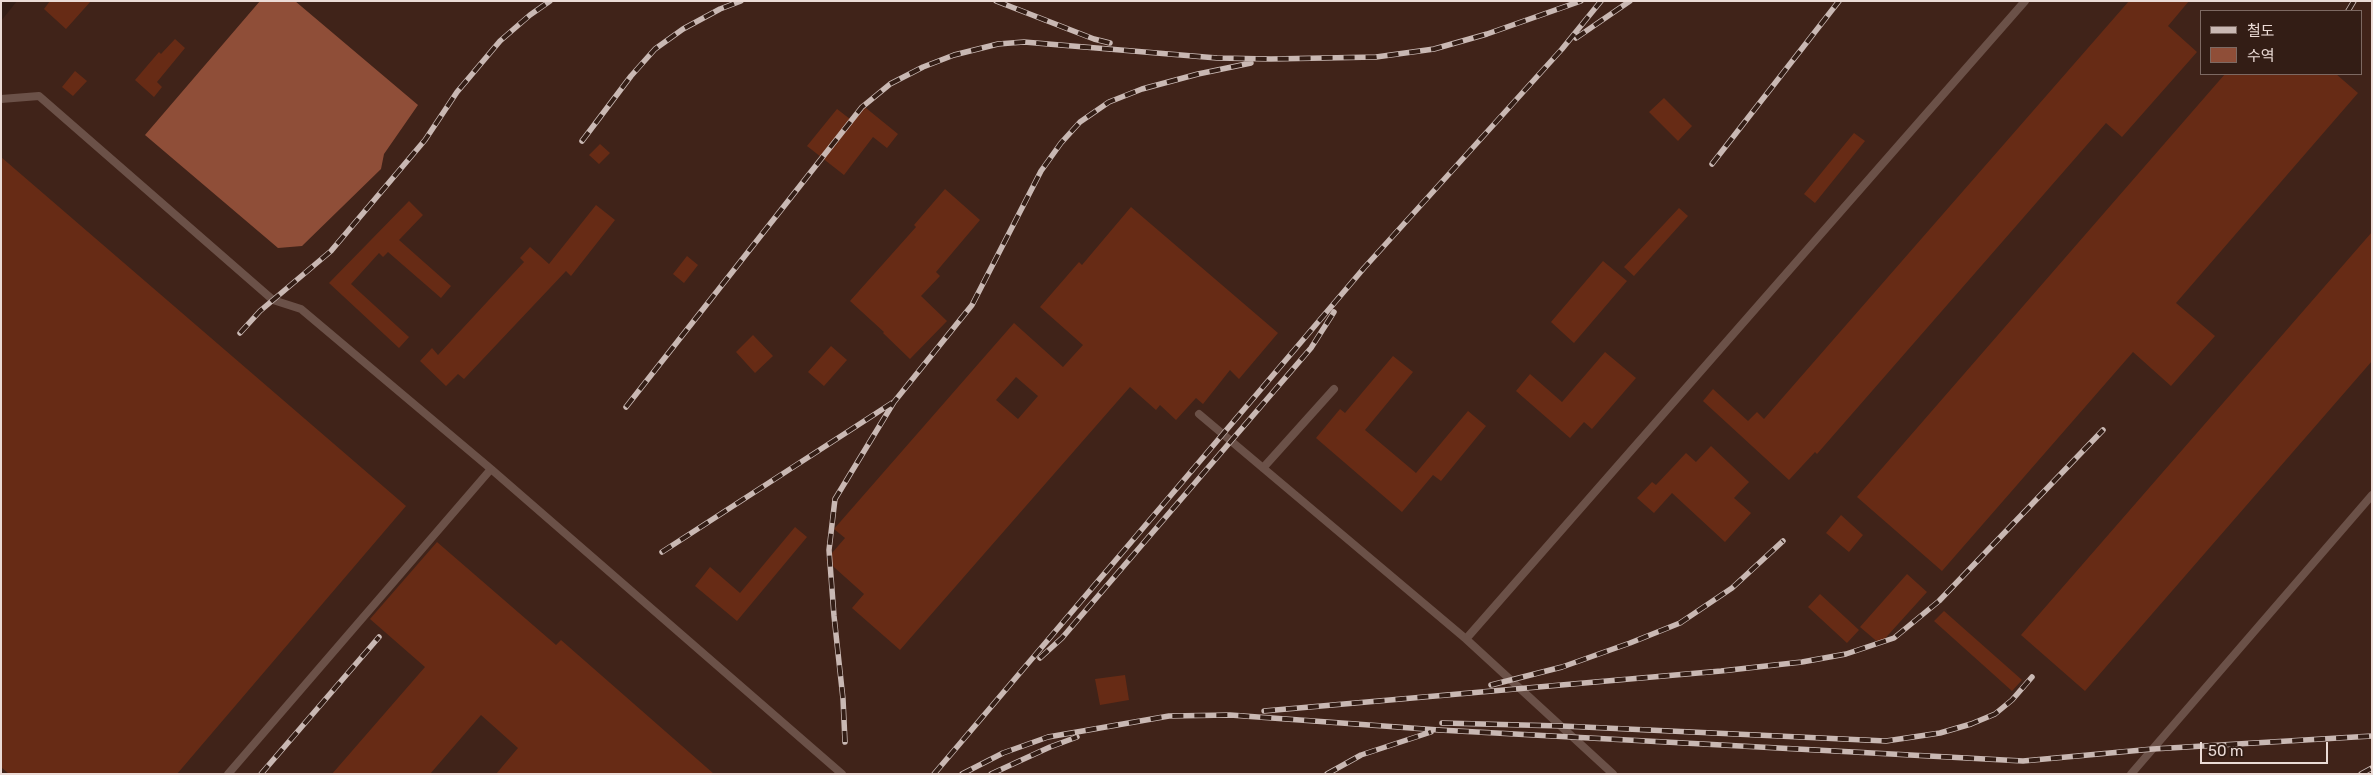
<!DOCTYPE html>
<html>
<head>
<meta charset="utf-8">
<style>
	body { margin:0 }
	#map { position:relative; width:2373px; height:775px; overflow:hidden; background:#331d15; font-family:Rubik,"Noto Sans KR",sans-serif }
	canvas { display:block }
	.frame { position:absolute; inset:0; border:2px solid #ebdbd6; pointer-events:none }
	.legend { position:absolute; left:2200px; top:10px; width:162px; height:65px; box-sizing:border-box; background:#331d15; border:1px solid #7d6962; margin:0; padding:6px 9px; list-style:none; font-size:15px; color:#ebdbd6 }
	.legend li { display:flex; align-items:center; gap:10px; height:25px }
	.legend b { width:25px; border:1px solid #7d6962 }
	.scale { position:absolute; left:2200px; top:742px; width:128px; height:22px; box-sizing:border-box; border:2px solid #ebdbd6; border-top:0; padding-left:6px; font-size:15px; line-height:18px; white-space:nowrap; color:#ebdbd6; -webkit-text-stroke:4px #331d15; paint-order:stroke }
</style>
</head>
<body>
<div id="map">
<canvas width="2373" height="775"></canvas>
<div class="frame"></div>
<ul class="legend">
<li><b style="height:6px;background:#c9b8b3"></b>철도</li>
<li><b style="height:14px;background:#8f4e38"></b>수역</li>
</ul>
<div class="scale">50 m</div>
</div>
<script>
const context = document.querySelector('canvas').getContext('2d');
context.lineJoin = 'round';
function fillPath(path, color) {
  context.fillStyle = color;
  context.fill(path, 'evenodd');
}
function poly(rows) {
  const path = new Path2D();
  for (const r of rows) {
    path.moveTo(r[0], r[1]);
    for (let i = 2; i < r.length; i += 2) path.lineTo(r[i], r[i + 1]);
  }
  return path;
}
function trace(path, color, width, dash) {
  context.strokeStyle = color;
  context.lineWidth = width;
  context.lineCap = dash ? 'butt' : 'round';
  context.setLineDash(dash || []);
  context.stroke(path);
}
const built = poly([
	[17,1,2372,1,2372,774,1,774,1,21],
	[2202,11,2362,11,2362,74,2202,74]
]);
const water = poly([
	[260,1,295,1,418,105,384,154,381,169,302,246,278,248,145,135]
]);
const building = poly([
	[50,1,91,1,66,29,44,9],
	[2129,1,2189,1,2168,26,2197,52,2122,137,2106,123,1817,454,1815,452,1789,480,1703,401,1713,389,1748,421,1757,412,1764,419],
	[175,39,185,48,157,82,162,87,154,97,135,80,159,52,161,54],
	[75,71,87,81,73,96,62,87],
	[2225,74,2336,74,2358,93,2176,303,2215,336,2171,386,2133,352,1942,571,1857,497],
	[1664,98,1692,126,1678,141,1649,112],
	[861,104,898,134,887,148,873,137,844,175,807,146,837,109,850,119],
	[1854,133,1865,141,1815,203,1804,194],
	[600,144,610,153,599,164,589,155],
	[1,157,406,506,177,774,9,774,1,767],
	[945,189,980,220,936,272,940,276,921,296,947,321,910,359,883,333,884,332,850,301,916,227,914,225],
	[409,201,423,215,399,240,451,286,441,298,388,252,383,257,379,253,351,284,409,337,399,348,329,283],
	[596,205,615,220,571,276,566,271,464,379,458,374,446,386,420,361,432,348,438,355,524,262,520,258,530,247,549,264],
	[1131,207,1278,333,1239,379,1230,370,1203,404,1196,398,1176,420,1160,405,1156,410,1130,387,900,650,852,608,864,594,826,560,845,538,834,529,1014,323,1063,367,1083,345,1040,307,1079,262,1082,265],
	[1016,377,1038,396,1018,419,996,400],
	[1679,208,1688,216,1634,276,1624,267],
	[2372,232,2372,361,2085,691,2021,635],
	[687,256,698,265,684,283,673,274],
	[1603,261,1627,281,1574,343,1551,322],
	[753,335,773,356,755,373,736,352],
	[831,346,847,360,824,386,808,372],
	[1605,352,1636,378,1592,429,1584,422,1570,438,1516,391,1530,374,1562,402],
	[1393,356,1413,372,1365,430,1416,473,1468,411,1486,426,1441,481,1433,475,1402,512,1316,438,1340,409,1345,413],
	[1711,446,1749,482,1734,498,1751,513,1725,542,1672,493,1654,513,1637,498,1652,482,1656,485,1686,453,1696,462],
	[1841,515,1863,535,1849,552,1826,533],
	[795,527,807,537,737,621,695,586,710,567,740,593],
	[437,542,556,645,561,640,714,774,496,774,518,748,481,715,430,774,332,774,425,667,370,619],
	[1907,574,1927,592,1880,644,1860,627],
	[1820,594,1859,630,1847,643,1808,607],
	[1944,611,2022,680,2012,691,1934,621],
	[1125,675,1129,700,1100,705,1095,679]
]);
const service = poly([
	[1,99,39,96,273,300,301,309,491,469,842,774],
	[1199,414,1466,639],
	[1263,468,1334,389],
	[228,774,491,469],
	[1613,774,1466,639,2025,1],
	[2131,774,2372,495]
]);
const rail = poly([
	[996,1,1094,39,1110,43],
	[2348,11,2354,1],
	[1576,38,1630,1],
	[582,141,631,76,655,49,683,29,720,9,741,1],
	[1712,164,1839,1],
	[240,333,260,311,331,251,425,140,457,92,500,41,530,15,550,1],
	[626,407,862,107,890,84,923,67,954,55,998,44,1024,42,1217,58,1271,59,1376,57,1434,49,1487,34,1581,1],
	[662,552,892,403],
	[1040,658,1062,638,1231,441,1311,348,1334,312],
	[1491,685,1562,667,1630,643,1680,623,1732,588,1783,541],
	[1264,711,1721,671,1802,662,1846,654,1894,638,1939,601,2103,430],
	[1442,723,1562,726,1886,741,1940,733,1971,724,1995,714,2012,700,2032,677],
	[845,742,843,699,834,616,829,550,835,499,894,402,972,305,1041,171,1061,143,1080,122,1109,102,1142,89,1198,74,1251,63],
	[261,774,379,637],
	[934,774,1364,268,1562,49,1601,1],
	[962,774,1003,753,1048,737,1169,716,1230,715,1439,730,2023,761,2153,749,2372,736],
	[991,774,1050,747,1077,737],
	[1327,774,1361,755,1431,732],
	[2361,774,2372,768]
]);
fillPath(built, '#402319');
fillPath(water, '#8f4e38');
fillPath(building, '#672b15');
trace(service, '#6b5148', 8);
trace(rail, '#c9b8b3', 5.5);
trace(rail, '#331d15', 4, [11]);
</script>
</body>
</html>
